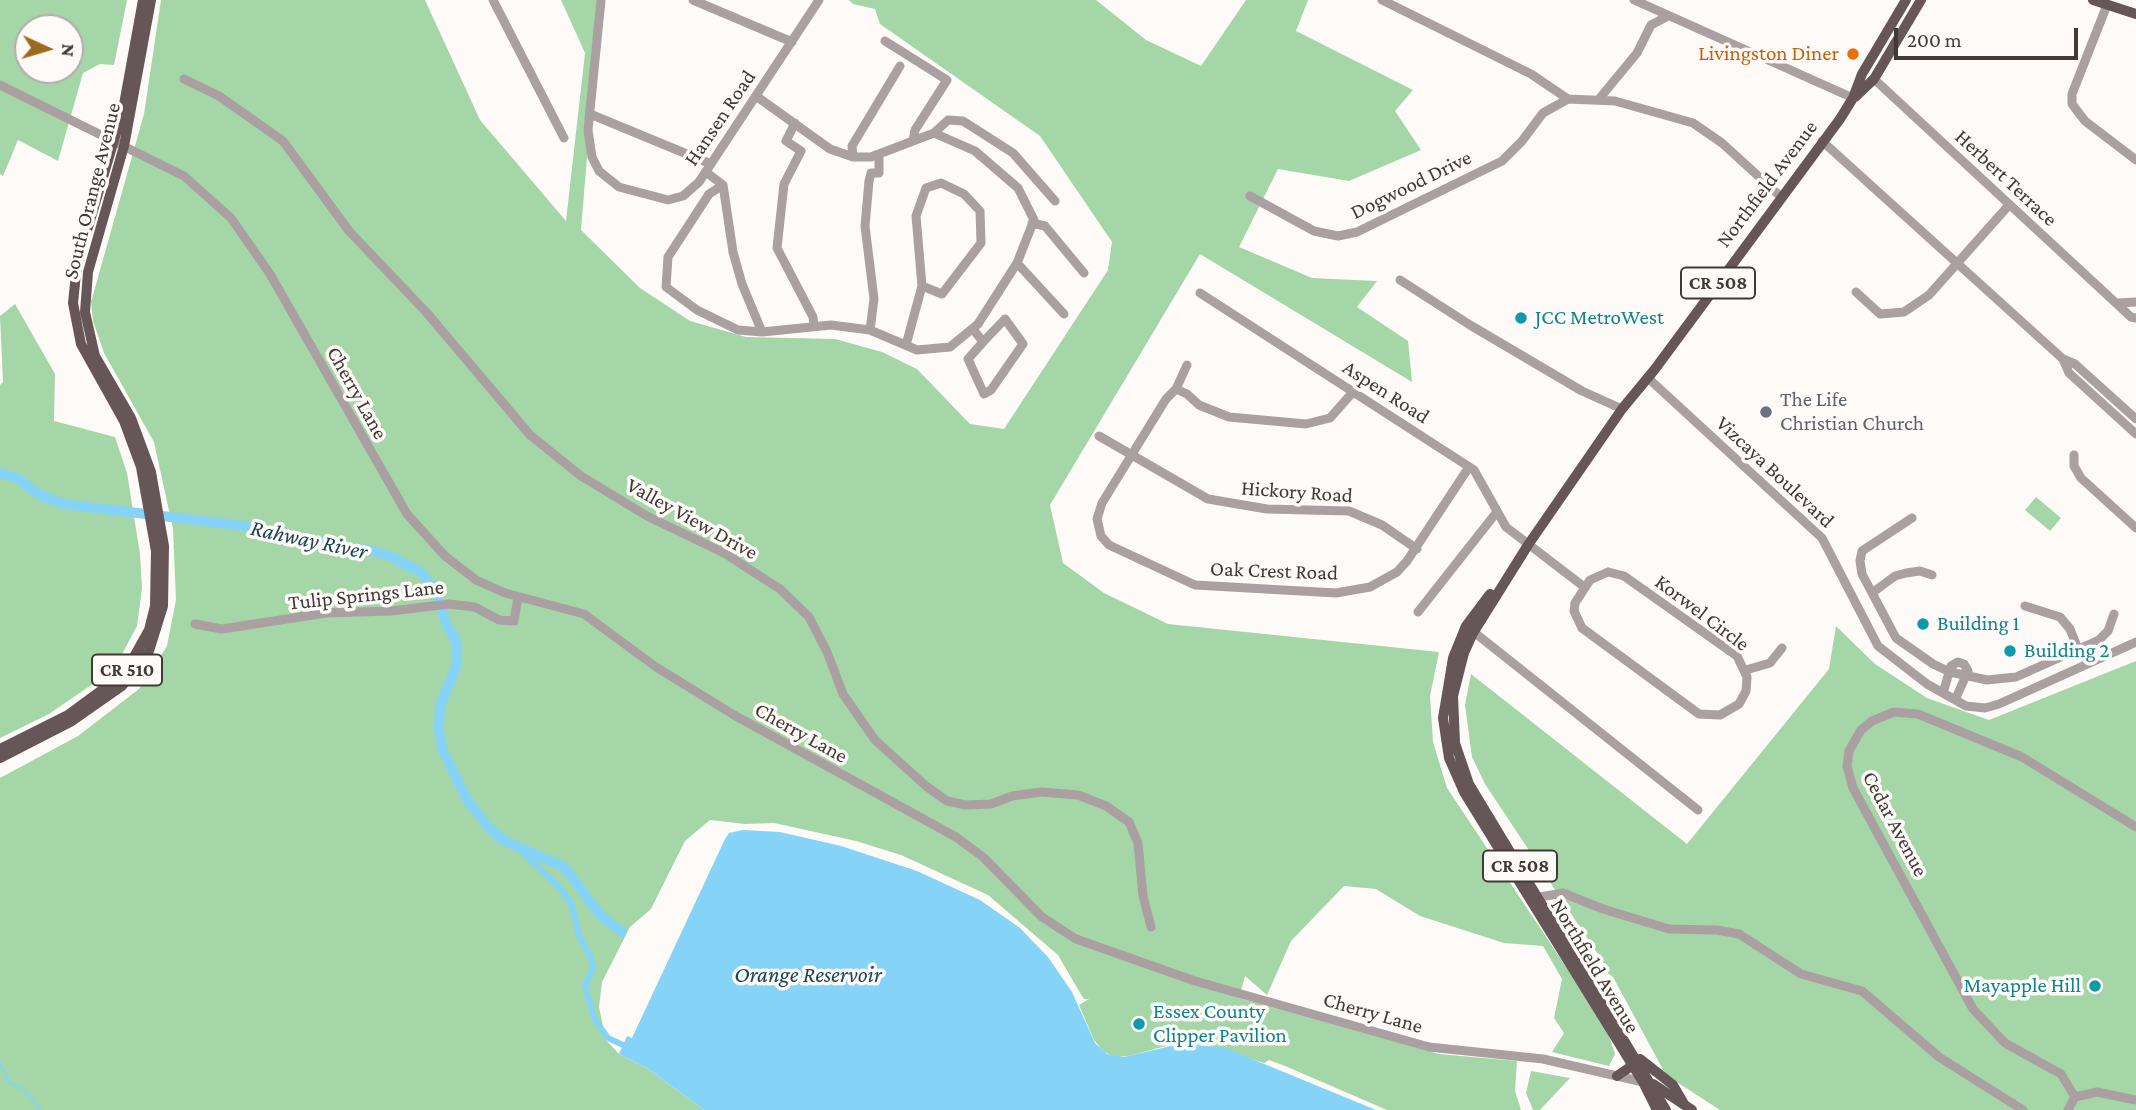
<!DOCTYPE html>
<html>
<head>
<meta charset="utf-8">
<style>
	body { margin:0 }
	#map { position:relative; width:2136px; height:1110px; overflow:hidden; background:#fefaf8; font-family:"Crimson Pro",serif }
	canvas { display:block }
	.north { position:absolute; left:14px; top:14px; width:70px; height:70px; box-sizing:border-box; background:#fefaf8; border:2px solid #b2adaa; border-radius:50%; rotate:94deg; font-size:19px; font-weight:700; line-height:28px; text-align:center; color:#403934 }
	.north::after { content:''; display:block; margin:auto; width:24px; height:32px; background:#9c6a1f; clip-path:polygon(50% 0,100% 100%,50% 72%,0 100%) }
	.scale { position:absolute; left:1894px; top:28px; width:184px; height:32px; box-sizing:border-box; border:4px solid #403934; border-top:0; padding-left:9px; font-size:21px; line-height:24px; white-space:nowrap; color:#403934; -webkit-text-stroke:5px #fefaf8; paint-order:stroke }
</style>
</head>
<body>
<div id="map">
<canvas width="2136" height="1110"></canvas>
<div class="north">N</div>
<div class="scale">200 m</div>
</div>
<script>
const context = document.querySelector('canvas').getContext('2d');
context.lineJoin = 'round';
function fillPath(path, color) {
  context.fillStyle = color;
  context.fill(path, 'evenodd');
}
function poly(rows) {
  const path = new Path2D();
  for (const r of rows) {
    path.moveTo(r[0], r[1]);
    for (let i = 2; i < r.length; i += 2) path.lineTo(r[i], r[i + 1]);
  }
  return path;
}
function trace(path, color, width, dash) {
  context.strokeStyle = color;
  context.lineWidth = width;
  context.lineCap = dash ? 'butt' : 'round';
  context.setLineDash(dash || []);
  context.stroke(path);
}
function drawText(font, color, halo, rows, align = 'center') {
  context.font = font + ' "Crimson Pro",serif';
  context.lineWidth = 7;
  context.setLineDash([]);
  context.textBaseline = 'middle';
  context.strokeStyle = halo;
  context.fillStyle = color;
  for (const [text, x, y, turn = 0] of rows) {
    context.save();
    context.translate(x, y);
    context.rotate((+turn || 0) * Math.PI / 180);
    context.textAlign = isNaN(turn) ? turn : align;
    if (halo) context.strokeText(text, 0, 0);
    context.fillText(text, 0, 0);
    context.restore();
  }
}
const green = poly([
	[0,0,127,0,114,65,100,64,83,73,58,161,18,140,3,176,0,174],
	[28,28,70,28,70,70,28,70],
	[161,0,425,0,480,120,566,221,585,53,561,0,600,0,581,230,640,288,690,321,746,337,835,339,882,352,917,369,970,424,1004,429,1108,270,1112,242,1040,136,880,24,875,9,853,4,849,0,1096,0,1146,40,1201,66,1246,0,1308,0,1296,31,1413,90,1395,111,1421,150,1349,181,1278,169,1239,247,1312,278,1377,281,1357,307,1408,341,1412,382,1200,254,1050,505,1063,563,1104,593,1168,624,1439,652,1430,696,1433,742,1447,788,1606,1027,1615,1054,1609,1066,1552,1052,1564,1033,1554,1018,1562,979,1543,946,1504,943,1420,916,1376,889,1344,886,1291,941,1267,995,1245,976,1239,998,1439,1054,1517,1061,1515,1091,1521,1110,1387,1110,1285,1066,1269,1060,1264,1063,1208,1045,1173,1044,1129,1056,1115,1057,1104,1052,1094,1040,1079,1005,1089,999,1084,999,1079,991,1058,955,988,895,901,855,856,841,774,823,745,824,710,820,685,841,651,909,630,927,602,982,599,1007,606,1040,619,1054,647,1068,704,1110,0,1110,0,778,78,736,139,689,167,646,176,600,173,529,154,442,104,353,93,321,91,302,144,114],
	[15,304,55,374,54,421,115,437,127,473,140,554,142,588,137,626,120,658,97,681,49,714,0,738,0,385,3,382,0,316],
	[2036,497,2061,518,2050,531,2025,510],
	[1836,626,1875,664,1927,698,1989,720,2136,661,2136,1110,1720,1110,1666,1075,1613,977,1606,972,1605,965,1485,784,1472,757,1465,705,1471,674,1687,844,1829,669],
	[1531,1071,1570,1078,1540,1110,1533,1110,1526,1093]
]);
const water = poly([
	[743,830,780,832,841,846,917,871,980,900,1020,928,1048,957,1072,992,1095,1043,1107,1054,1124,1057,1179,1044,1223,1047,1376,1110,704,1110,647,1068,619,1054,627,1036,632,1038,725,839,729,833]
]);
const stream = poly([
	[0,1063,9,1082,24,1090,41,1110]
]);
const canal = poly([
	[519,849,561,889,572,905,579,936,591,957,593,969,585,986,595,1020,608,1038,623,1045]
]);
const river = poly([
	[0,473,17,478,38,494,63,504,245,526,335,546,369,550,387,555,421,572,435,590,447,625,457,643,457,664,440,706,439,730,442,749,466,798,488,827,503,840,564,867,601,916,622,932]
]);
const minor = poly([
	[493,0,564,138],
	[601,0,588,130,592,157,599,171,619,187,668,200,683,196,699,182,819,0],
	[693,0,792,42],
	[1382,0,1531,74,1568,99,1615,101,1693,123,1722,143,1780,196],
	[1634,0,1853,98],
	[2107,5,2072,94,2072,104,2085,121,2136,160],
	[885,41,947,80,915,130,913,141],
	[184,79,219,96,283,141,349,231,427,313,530,435,581,476,647,516,724,553,780,589,809,617,827,652,843,694,875,740,926,786,947,801,966,805,991,804,1012,796,1041,792,1078,795,1106,806,1129,822,1138,843,1143,896,1151,927],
	[1874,79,2131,317,2136,318],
	[0,85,184,176,231,218,270,274,407,514,445,556,476,580,505,593,584,614,656,667,734,715,956,837,983,857,1042,917,1076,939,1195,981,1429,1047,1543,1059,1643,1082],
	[1599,99,1637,53,1651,25,1668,16],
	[590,114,711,164],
	[795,123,786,141,801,151,784,184,777,248,813,317,814,326],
	[934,133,948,120,963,121,1013,153,1055,201],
	[1822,141,2063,359,2075,364,2136,419],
	[853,157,852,146,900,66],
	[706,172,723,185,709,194,668,257,666,287,697,310,738,330,762,332,831,325,870,330,917,350,950,347,978,324,1017,263,1034,220,1018,188,975,151,934,133,871,157,853,157,830,149,756,96],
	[723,185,733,252,742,284,762,332],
	[1250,196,1314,231,1338,236,1357,232,1502,161,1522,141,1543,113,1568,99],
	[1032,223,1045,226,1084,273],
	[1017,263,1064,314],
	[1400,280,1470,325,1582,391,1622,409],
	[1856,292,1880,314,1904,312,1929,295,2009,205],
	[1200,293,1474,470,1506,527,1583,586],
	[2117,303,2136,302],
	[973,329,983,342,968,359,984,394,991,390,1023,344,1005,319,983,342],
	[870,330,874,299,865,226,869,181,871,173,879,173,879,154],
	[906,345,922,286,916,216,926,188,941,183,964,194,980,211,981,243,942,294,922,286],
	[2063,359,2069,373,2136,434],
	[1187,365,1176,389,1166,399,1102,503,1097,519,1101,536,1109,545,1195,585,1336,593,1370,587,1397,572,1407,561,1469,467],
	[1648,378,1822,538,1878,646,1927,684,1966,706,1985,708,1999,704,2136,642],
	[1176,389,1187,394,1199,405,1229,417,1306,424,1330,418,1353,392],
	[1099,436,1208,499,1267,509,1349,511,1382,525,1417,549],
	[2074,455,2074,466,2081,478,2136,528],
	[1912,518,1862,551,1860,561,1862,574,1896,638,1933,664,1950,672,1987,680,2016,677,2099,640,2108,631,2114,614],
	[1608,572,1624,576,1737,656,1747,677,1746,691,1739,704,1720,715,1699,714,1582,628,1574,611,1575,603,1590,580,1608,572],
	[1872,593,1895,576,1906,573,1920,571,1932,575],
	[2025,606,2060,617,2070,629,2078,649],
	[1418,612,1496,513],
	[195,624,222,629,326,613,391,611,449,604,475,607,499,620,514,621,518,597],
	[1470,629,1698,810],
	[1746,670,1770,663,1782,648],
	[1943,693,1951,666,1958,662,1964,664,1968,671,1955,700],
	[1540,897,1563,893,1603,909,1669,929,1717,930,1739,934,1801,974,1862,991,1939,1057,2023,1110],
	[2075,1097,2061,1074,2005,1043,1973,1009,1853,788,1847,766,1849,751,1861,730,1872,721,1894,712,1918,714,2022,757,2136,827],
	[2068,1110,2075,1097,2097,1092,2136,1100]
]);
const major = poly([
	[2093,0,2136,14],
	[1855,97,1874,79,1921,0],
	[1490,594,1466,626,1453,658,1443,718,1449,758,1464,792,1643,1082,1657,1110],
	[0,749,68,715,125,673,149,630,155,606,156,551,141,467,124,421,81,344,73,303,77,264,123,110,143,0],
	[0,758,72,721,122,686,149,651,163,606,164,546,151,472,131,418,95,356,85,312,88,272,124,146,151,0],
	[1640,1059,1673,1085,1684,1104],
	[1617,1076,1630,1067,1631,1062],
	[1653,1084,1692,1110],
	[1666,1110,1469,784,1455,743,1453,696,1464,653,1473,633,1528,545,1622,409,1655,369,1840,119,1853,98,1862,74,1906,0]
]);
const markers = [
	[1853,54,7,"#e8710a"],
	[1521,318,7,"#0f9aa8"],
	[1766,412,7,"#6b7280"],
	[1923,624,7,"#0f9aa8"],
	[2010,651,7,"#0f9aa8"],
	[2095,986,7,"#0f9aa8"],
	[1139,1024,7,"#0f9aa8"]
];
const shields = [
	[1718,283,74],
	[127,670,70],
	[1520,866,74]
];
const shieldNames = [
	["CR 508",1718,283],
	["CR 510",127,670],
	["CR 508",1520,866]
];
const foodNames = [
	["Livingston Diner",1839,54]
];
const streetNames = [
	["Hansen Road",720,118,-56],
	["Herbert Terrace",2006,178,43],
	["Northfield Avenue",1767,184,-53],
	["Dogwood Drive",1411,185,-26],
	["South Orange Avenue",92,191,-76],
	["Aspen Road",1386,392,33],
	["Cherry Lane",357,393,61],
	["Vizcaya Boulevard",1775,472,43],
	["Hickory Road",1297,492,4],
	["Valley View Drive",692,519,29],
	["Oak Crest Road",1274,571,2],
	["Tulip Springs Lane",366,595,-6],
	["Korwel Circle",1702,613,37],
	["Cherry Lane",801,733,29],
	["Cedar Avenue",1895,824,62],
	["Northfield Avenue",1595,966,59],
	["Cherry Lane",1373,1013,16]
];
const cultureNames = [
	["JCC MetroWest",1535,318],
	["Building 1",1937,624],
	["Building 2",2024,651],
	["Mayapple Hill",2081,986,"right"],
	["Essex County",1153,1012],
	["Clipper Pavilion",1153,1036]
];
const worshipNames = [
	["The Life",1780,400],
	["Christian Church",1780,424]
];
const waterNames = [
	["Rahway River",309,540,12],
	["Orange Reservoir",808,975]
];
fillPath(green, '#a4d6a7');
fillPath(water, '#86d3f8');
trace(stream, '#86d3f8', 2);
trace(canal, '#86d3f8', 6);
trace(river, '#86d3f8', 10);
trace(minor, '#aaa0a1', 9);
trace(major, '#665658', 10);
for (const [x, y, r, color] of markers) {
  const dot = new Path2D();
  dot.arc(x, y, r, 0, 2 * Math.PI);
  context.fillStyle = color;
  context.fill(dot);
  trace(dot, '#fefaf8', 2.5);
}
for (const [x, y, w] of shields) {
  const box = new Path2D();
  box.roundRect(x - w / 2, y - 15.5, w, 31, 5);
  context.fillStyle = '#fefaf8';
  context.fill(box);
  trace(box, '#403934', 2);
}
drawText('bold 19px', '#403934', null, shieldNames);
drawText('21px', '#c56008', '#fefaf8', foodNames, 'right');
drawText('21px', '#403934', '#fefaf8', streetNames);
drawText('21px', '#0d838f', '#fefaf8', cultureNames, 'left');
drawText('21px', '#5b616d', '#fefaf8', worshipNames, 'left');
drawText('italic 23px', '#184457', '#fefaf8', waterNames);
</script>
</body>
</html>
